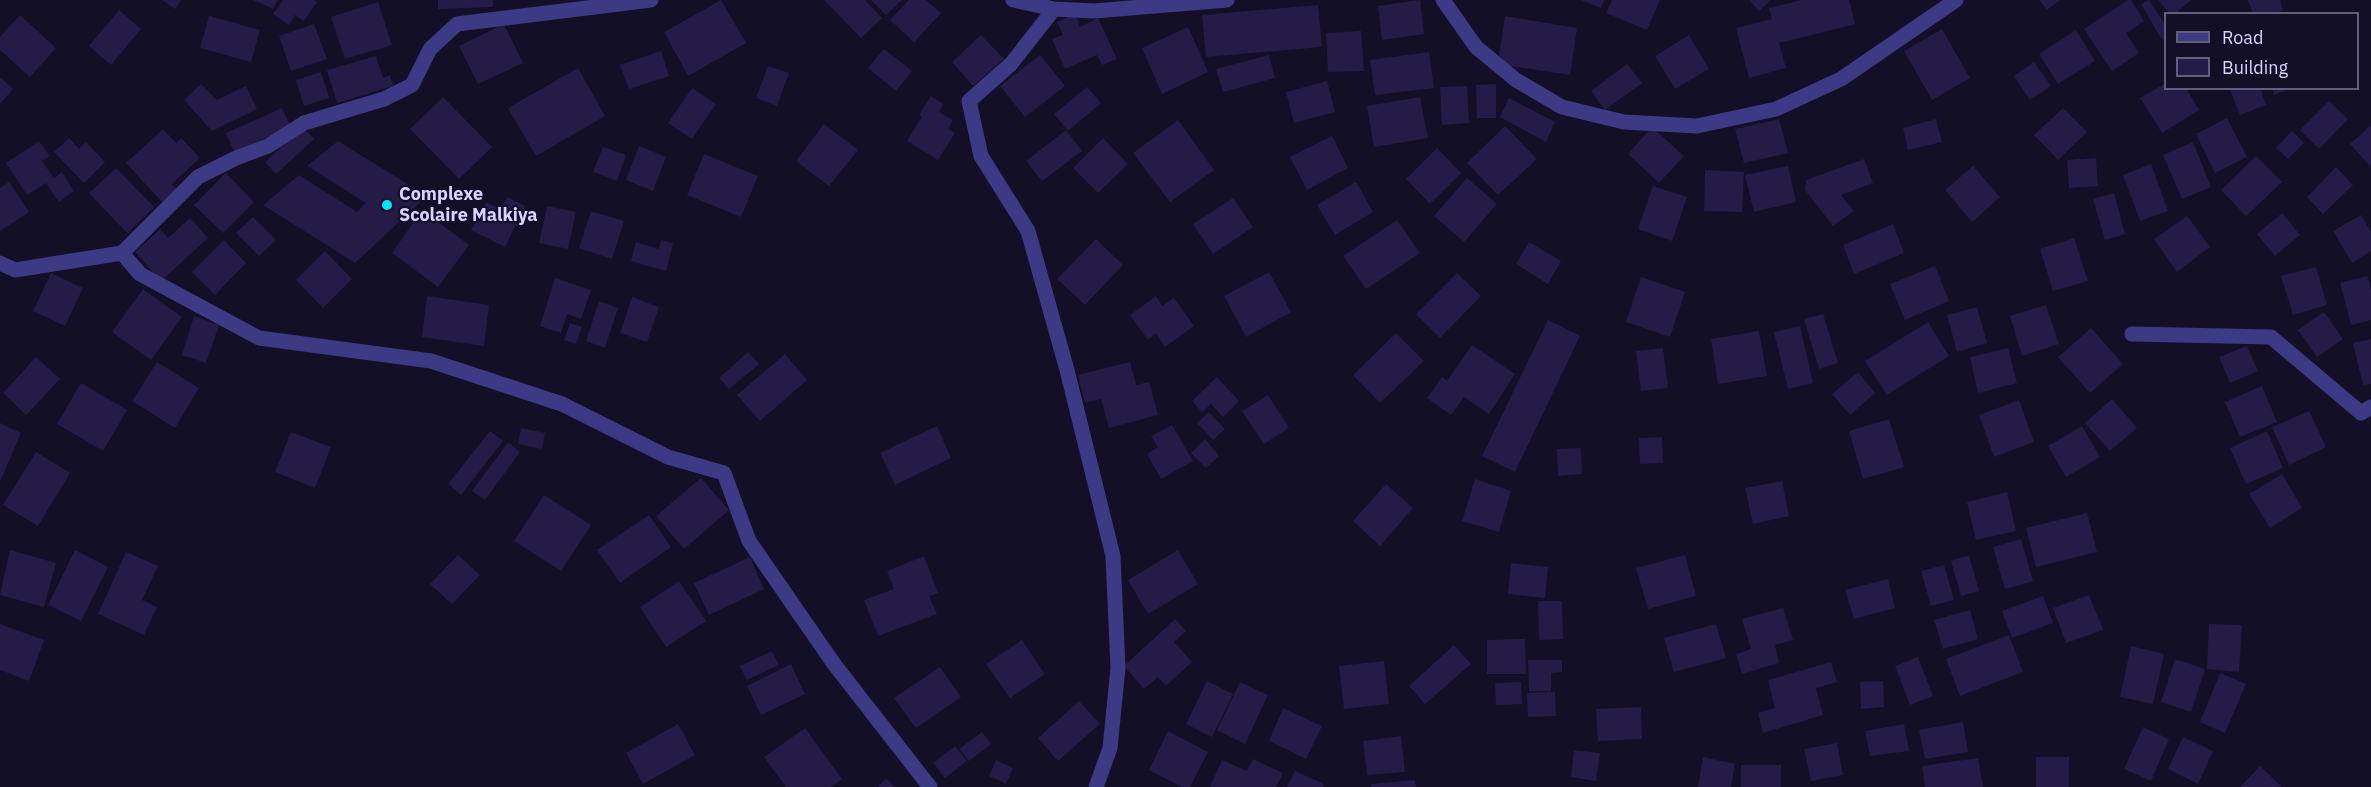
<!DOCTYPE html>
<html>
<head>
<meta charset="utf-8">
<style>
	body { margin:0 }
	#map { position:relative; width:2371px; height:787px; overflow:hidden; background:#130f26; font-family:"IBM Plex Sans",sans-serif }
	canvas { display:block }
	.legend { position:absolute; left:2164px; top:12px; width:195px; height:78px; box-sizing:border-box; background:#130f26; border:2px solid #625e7d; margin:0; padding:8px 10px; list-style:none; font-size:18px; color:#d9d4ff }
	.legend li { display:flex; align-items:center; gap:12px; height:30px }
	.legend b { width:30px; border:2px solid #625e7d }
</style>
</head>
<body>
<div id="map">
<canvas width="2371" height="787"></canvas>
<ul class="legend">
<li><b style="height:8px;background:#3d3a85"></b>Road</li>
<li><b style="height:16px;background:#241b47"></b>Building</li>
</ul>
</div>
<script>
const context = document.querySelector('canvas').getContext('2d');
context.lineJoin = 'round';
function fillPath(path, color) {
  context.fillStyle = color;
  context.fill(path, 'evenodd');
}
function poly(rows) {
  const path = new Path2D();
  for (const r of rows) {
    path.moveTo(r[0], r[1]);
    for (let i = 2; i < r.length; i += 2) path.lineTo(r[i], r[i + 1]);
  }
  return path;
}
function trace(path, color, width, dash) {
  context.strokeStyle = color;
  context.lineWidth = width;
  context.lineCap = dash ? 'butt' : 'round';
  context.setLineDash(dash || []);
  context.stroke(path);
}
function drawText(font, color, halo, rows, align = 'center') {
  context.font = font + ' "IBM Plex Sans",sans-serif';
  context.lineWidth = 4.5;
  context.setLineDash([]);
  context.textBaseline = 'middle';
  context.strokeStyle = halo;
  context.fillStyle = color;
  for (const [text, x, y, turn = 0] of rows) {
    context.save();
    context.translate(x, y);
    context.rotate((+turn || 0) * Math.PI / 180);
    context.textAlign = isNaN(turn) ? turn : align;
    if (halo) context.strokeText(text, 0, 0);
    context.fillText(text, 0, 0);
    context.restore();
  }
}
const building = poly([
	[162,0,181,0,175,9],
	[253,0,278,0,273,9],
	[283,0,314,0,317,2,304,21,295,15,289,25,273,14],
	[438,0,493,0,493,7,438,9],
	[721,0,746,43,688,76,664,32],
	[824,0,865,0,882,18,861,38],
	[871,0,902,0,886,15],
	[909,0,926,0,941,13,914,42,890,20],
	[1420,0,1424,34,1382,40,1378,6],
	[1581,0,1604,0,1601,8],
	[1612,0,1660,0,1647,30,1606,13],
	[1749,0,1771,0,1759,11],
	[1802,0,1849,0,1855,24,1779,43,1786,68,1749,78,1736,28,1772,19,1769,8],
	[2039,0,2060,0,2047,10],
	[2128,0,2131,0,2144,21,2126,33,2139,53,2112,71,2084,29],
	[2149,0,2166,26,2166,38,2162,40,2141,4],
	[2158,0,2191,0,2175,14,2170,14],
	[2248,0,2280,0,2283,10,2274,14,2253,14],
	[378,2,392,45,345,59,331,17],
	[1318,5,1322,47,1206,57,1202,15],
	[119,10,141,29,111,65,89,46],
	[1075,14,1080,27,1098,18,1117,59,1102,65,1097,55,1065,69,1052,39,1063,35,1057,22],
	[20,15,56,48,30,77,0,50,0,37],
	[209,16,260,30,251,62,200,48],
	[1505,16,1577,28,1570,75,1498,64],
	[314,24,327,59,291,71,279,36],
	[504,24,523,63,478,84,459,46],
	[1188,27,1208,72,1162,94,1142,48],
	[1942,29,1970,78,1932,100,1904,51],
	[2076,30,2095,61,2058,84,2039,54],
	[1361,31,1364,71,1328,72,1326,33],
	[981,35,1004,59,973,86,952,62],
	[1689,35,1709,69,1675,89,1655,56],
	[884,49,912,71,896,91,868,68],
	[661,51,669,76,629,89,620,65],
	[1429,52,1434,88,1375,95,1370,60],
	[1040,55,1065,86,1025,117,1000,86],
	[1269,55,1275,78,1223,92,1216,69],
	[376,56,383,78,390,75,393,86,337,103,327,70],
	[2034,62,2051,86,2030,100,2014,76],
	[1627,64,1642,83,1605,110,1591,91],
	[768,66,789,73,777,106,756,98],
	[578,68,605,116,536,156,508,108],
	[321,72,329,98,304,106,296,80],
	[1,78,13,89,0,104,0,79],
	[1327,81,1335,112,1294,123,1286,92],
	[2166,83,2166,88,2186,88,2199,110,2162,133,2140,98],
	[201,84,217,100,246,86,257,109,212,131,184,100],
	[1496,84,1496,118,1477,118,1476,85],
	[1467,86,1469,123,1442,125,1440,87],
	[1087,87,1101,103,1068,131,1054,114],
	[692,88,716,104,692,139,668,123],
	[2229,88,2260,88,2266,105,2240,115],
	[2272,88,2289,88,2289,89,2274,95],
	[931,96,943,104,939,112,953,120,948,129,955,133,938,160,907,141,922,117,919,115],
	[443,97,492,147,459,179,410,129],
	[1420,97,1428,138,1374,147,1367,106],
	[1509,98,1555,122,1546,142,1500,117],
	[2329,101,2348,119,2319,149,2300,130],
	[282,108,291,127,234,152,226,133],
	[2063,108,2087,132,2058,160,2034,135],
	[2227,118,2247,157,2215,173,2196,134],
	[1779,119,1788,153,1744,163,1735,129],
	[1936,119,1942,142,1908,150,1903,128],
	[1178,120,1214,170,1170,202,1133,153],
	[824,124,858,150,829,186,796,161],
	[2371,125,2371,167,2350,144],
	[1505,126,1537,159,1498,195,1467,163],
	[303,127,314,139,276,174,265,162],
	[1652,127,1684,156,1659,183,1628,154],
	[163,129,176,143,181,138,200,158,172,184,177,189,163,203,126,163],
	[1066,130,1082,151,1042,181,1026,161],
	[2292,131,2304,143,2288,159,2276,148],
	[1332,136,1348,168,1307,190,1290,157],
	[69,138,79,149,86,142,105,162,84,183,54,152],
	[1103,138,1128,164,1098,193,1073,168],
	[39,141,50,156,42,161,54,178,62,172,74,191,59,202,46,183,27,195,6,163],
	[338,141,427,196,355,263,263,205,299,175,357,212,366,203,307,166],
	[2193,142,2211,187,2182,199,2163,155],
	[639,146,666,157,653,191,626,180],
	[603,147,626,155,617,181,593,172],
	[1437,148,1461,173,1430,204,1406,179],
	[704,154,758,176,741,217,687,195],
	[2256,156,2282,182,2246,216,2221,190],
	[2096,158,2098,186,2069,188,2067,160],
	[1864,159,1873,183,1841,195,1854,211,1833,226,1805,190,1806,180],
	[2151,164,2168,211,2140,221,2123,175],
	[1788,166,1796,202,1754,212,1745,175],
	[1973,166,2000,197,1972,222,1945,190],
	[2336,167,2353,185,2323,214,2307,197],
	[116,168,154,207,127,233,89,193],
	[1705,170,1744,172,1742,212,1704,211],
	[226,173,254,202,223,233,194,205],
	[1467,178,1497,204,1464,242,1434,216],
	[9,182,29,212,0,231,0,188],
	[1356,182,1373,212,1335,235,1317,205],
	[1653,186,1687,197,1672,241,1638,229],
	[2114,193,2125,234,2105,240,2093,199],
	[507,197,525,206,505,247,471,230,486,202,501,209],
	[1233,198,1253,227,1213,254,1193,224],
	[547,206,576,212,568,249,539,243],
	[422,210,469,245,438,287,392,253],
	[591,211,624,221,612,259,579,248],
	[2282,213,2300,235,2275,256,2257,234],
	[2361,215,2371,232,2371,251,2352,263,2333,231],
	[2187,216,2210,247,2177,272,2154,239],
	[253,217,276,240,259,256,236,233],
	[190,218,208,238,161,281,135,252,160,229,168,238],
	[1397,220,1420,253,1366,289,1343,256],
	[1893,224,1904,253,1854,274,1843,245],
	[2074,238,2088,281,2053,291,2040,249],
	[1096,239,1123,265,1085,305,1057,279],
	[224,240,246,263,215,295,192,272],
	[661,240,673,243,666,271,631,261,636,242,659,249],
	[1529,242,1561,261,1548,284,1516,264],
	[325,251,352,279,323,308,296,280],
	[1935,266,1949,301,1905,320,1890,284],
	[2316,267,2327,305,2293,315,2281,276],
	[1269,272,1291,312,1246,337,1224,296],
	[51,273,83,288,65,326,33,311],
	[1457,273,1481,296,1440,338,1416,314],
	[2367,276,2371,289,2371,320,2351,325,2340,283],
	[1641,277,1685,292,1670,337,1626,322],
	[555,278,591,290,581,319,567,314,561,333,540,326],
	[143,289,182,317,151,360,112,332],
	[427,296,489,305,484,346,422,337],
	[1156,296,1162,306,1174,298,1194,326,1165,347,1156,333,1148,340,1130,315],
	[632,297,659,307,647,342,620,333],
	[599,301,618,308,605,348,586,341],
	[2046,305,2059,344,2022,356,2010,316],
	[1977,307,1987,343,1957,352,1947,315],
	[2324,312,2343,339,2317,357,2298,330],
	[1823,314,1838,363,1819,369,1804,319],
	[194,316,219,325,206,363,182,355],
	[1548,320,1580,336,1515,472,1482,456],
	[1928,322,1949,356,1887,395,1865,361],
	[570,323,582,327,576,344,564,340],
	[1800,326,1813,383,1788,389,1774,332],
	[2091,328,2123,364,2090,393,2058,357],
	[1759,331,1767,376,1718,384,1711,339],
	[1396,333,1424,361,1380,403,1353,375],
	[2371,339,2371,384,2363,385,2353,343],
	[1472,345,1515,374,1489,414,1464,397,1451,415,1427,398,1442,377,1447,381],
	[2247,346,2258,371,2230,383,2219,357],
	[1663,348,1668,388,1641,391,1636,351],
	[2008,348,2017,383,1978,393,1970,357],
	[748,352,759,364,729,389,719,378],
	[785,354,807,380,760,421,737,395],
	[36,357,60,379,26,415,3,393],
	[157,362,199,388,175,428,132,401],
	[1130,362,1136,385,1149,382,1158,415,1109,428,1101,399,1085,403,1078,375],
	[1858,372,1875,393,1850,415,1832,394],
	[1217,377,1239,401,1223,417,1211,404,1202,412,1192,401],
	[81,383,127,410,103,451,57,424],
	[2262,386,2277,422,2240,437,2225,402],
	[1268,395,1289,428,1264,444,1242,411],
	[2112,399,2137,428,2110,451,2085,423],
	[2019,400,2034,442,1994,457,1979,415],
	[2309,411,2326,447,2289,465,2272,427],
	[1209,412,1225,429,1213,440,1197,423],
	[1889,419,1904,467,1863,479,1849,431],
	[0,423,21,433,0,482],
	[1172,425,1193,461,1161,479,1147,454,1158,447,1151,436],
	[937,426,951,458,895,485,880,453],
	[2082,426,2100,457,2066,477,2048,446],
	[521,428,545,433,542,449,518,444],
	[490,431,503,441,461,495,448,484],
	[2267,431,2283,468,2246,484,2230,448],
	[291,432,331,447,315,488,275,472],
	[1662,437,1663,463,1640,464,1639,438],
	[1205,439,1219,456,1206,468,1191,453],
	[508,442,520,452,485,500,472,491],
	[1581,448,1582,474,1558,476,1557,449],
	[36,452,70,473,38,526,3,505],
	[2282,474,2302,508,2270,528,2249,494],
	[701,478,729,510,684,549,656,516],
	[1475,479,1511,491,1499,532,1462,521],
	[1782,481,1789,516,1753,524,1745,488],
	[1386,484,1413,508,1380,546,1353,521],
	[2007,492,2016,531,1976,540,1967,502],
	[544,495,591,525,561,571,514,541],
	[2087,513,2097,552,2036,567,2026,528],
	[649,515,671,547,620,583,597,550],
	[2021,539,2033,581,2005,589,1993,547],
	[10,550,56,563,44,607,0,595],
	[75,550,108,567,81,621,48,605],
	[1178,550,1198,584,1148,614,1128,580],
	[126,552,158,566,142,600,157,607,144,635,98,614],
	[458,555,480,575,452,604,430,584],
	[1685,555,1696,596,1648,609,1636,568],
	[1969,555,1979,591,1961,596,1951,561],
	[924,556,938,593,929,596,937,614,878,636,864,600,894,589,887,571],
	[750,557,764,589,709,615,694,583],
	[1511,563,1548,567,1545,598,1508,594],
	[1944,565,1954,600,1931,606,1921,571],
	[1888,579,1895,608,1854,619,1845,590],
	[679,581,706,621,666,647,640,607],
	[2089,595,2103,630,2066,643,2053,608],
	[2043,596,2053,623,2012,638,2002,611],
	[1538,601,1562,601,1563,639,1539,640],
	[1783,608,1793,640,1775,645,1779,663,1742,674,1736,654,1751,649,1742,619],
	[1970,610,1978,639,1943,649,1934,620],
	[1175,619,1186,631,1174,642,1192,662,1166,686,1158,677,1144,689,1124,666],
	[0,624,44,640,29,681,0,670],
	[1716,624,1726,658,1674,672,1664,638],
	[2209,624,2242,625,2239,672,2207,669],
	[2009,635,2023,672,1960,696,1946,659],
	[1525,639,1526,674,1487,674,1487,640],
	[1022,640,1045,674,1010,698,986,664],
	[1454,645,1471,664,1425,704,1409,686],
	[2131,646,2164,654,2153,704,2120,697],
	[772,651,779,665,747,680,740,666],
	[1918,657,1933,696,1910,705,1895,666],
	[2175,659,2205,669,2191,712,2161,702],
	[1528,660,1562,660,1562,672,1551,673,1551,691,1529,691],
	[1384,661,1389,704,1344,709,1339,666],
	[1831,662,1837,682,1816,688,1823,715,1763,733,1758,713,1775,708,1768,680],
	[791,664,805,694,761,715,747,686],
	[940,667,961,697,916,728,894,698],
	[2220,673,2246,684,2225,733,2200,722],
	[1207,681,1233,694,1212,737,1186,724],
	[1883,681,1884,707,1861,709,1860,682],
	[1240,682,1268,695,1245,744,1217,730],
	[1521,682,1522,704,1496,705,1495,683],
	[1555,692,1556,716,1528,717,1527,693],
	[1079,701,1100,724,1058,761,1038,738],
	[1641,707,1642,739,1598,741,1596,709],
	[1283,708,1322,726,1306,759,1269,741],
	[1963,722,1968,752,1925,759,1919,730],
	[678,724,695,755,643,784,626,753],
	[1904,724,1909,751,1870,756,1865,731],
	[2143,727,2169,739,2151,781,2124,769],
	[805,728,842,779,831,787,786,787,764,757],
	[1168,731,1208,752,1190,787,1182,787,1149,770],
	[982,732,991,744,969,761,959,749],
	[1401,736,1405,772,1367,775,1363,741],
	[2183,737,2213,751,2198,784,2168,769],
	[1837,743,1843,775,1811,781,1804,749],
	[955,746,967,761,945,778,933,763],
	[1574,750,1600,753,1596,781,1571,777],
	[1703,757,1735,764,1731,787,1698,787],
	[2036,757,2069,757,2069,787,2036,787],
	[1978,758,1983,787,1925,787,1922,766],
	[1253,759,1283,773,1276,787,1210,787,1222,760,1247,771],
	[996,760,1013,768,1006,784,989,776],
	[1741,765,1781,765,1781,787,1741,787],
	[2260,766,2282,787,2240,787],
	[1295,771,1324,784,1323,787,1287,787],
	[886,778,895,787,878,787],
	[1415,780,1416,787,1371,787,1371,784]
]);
const minor = poly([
	[1013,0,1054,9,1094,11,1227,0],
	[1443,0,1476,47,1516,80,1562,107,1624,122,1697,126,1776,109,1841,79,1956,0],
	[1054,9,1011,64,969,101,981,156,1028,231,1067,370,1113,556,1118,668,1110,748,1096,787],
	[122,253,140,274,259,338,431,361,562,404,668,457,724,473,749,541,834,664,930,787],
	[0,263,15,270,122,253,198,177,236,158,268,146,304,123,384,99,412,85,430,49,457,24,651,0],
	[2132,334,2271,337,2361,413,2371,407]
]);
const markers = [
	[387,205,6,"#00e5ff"]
];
const poiNames = [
	["Complexe",399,195],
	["Scolaire Malkiya",399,216]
];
fillPath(building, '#241b47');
trace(minor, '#3d3a85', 15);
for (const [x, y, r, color] of markers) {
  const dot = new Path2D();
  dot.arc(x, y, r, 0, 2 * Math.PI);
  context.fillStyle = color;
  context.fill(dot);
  trace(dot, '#130f26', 2);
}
drawText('bold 18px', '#d9d4ff', '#130f26', poiNames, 'left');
</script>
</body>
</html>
